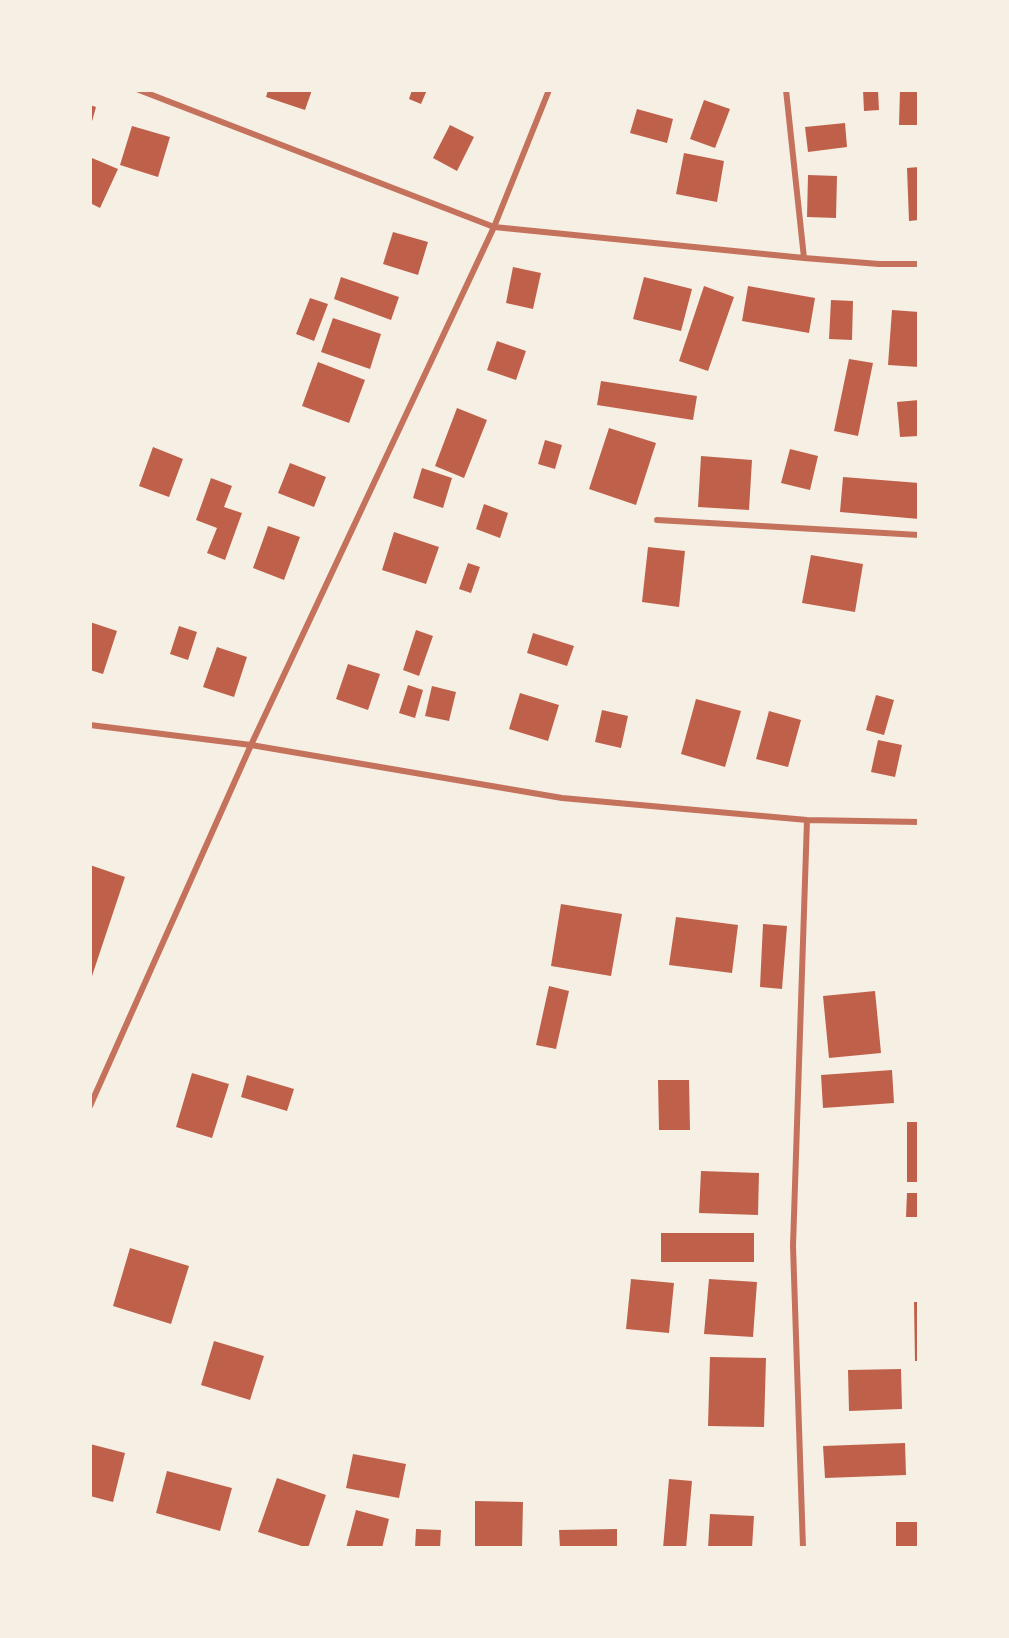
<!DOCTYPE html>
<html>
<head>
<meta charset="utf-8">
<style>
	body { margin:0 }
	#map { position:relative; width:1009px; height:1638px; overflow:hidden; background:#f6efe4; font-family:"Alegreya Sans",sans-serif }
	canvas { display:block }
	.frame { position:absolute; inset:0; border:92px solid #f6efe4; pointer-events:none }
</style>
</head>
<body>
<div id="map">
<canvas width="1009" height="1638"></canvas>
<div class="frame"></div>
</div>
<script>
const context = document.querySelector('canvas').getContext('2d');
context.lineJoin = 'round';
function fillPath(path, color) {
  context.fillStyle = color;
  context.fill(path, 'evenodd');
}
function poly(rows) {
  const path = new Path2D();
  for (const r of rows) {
    path.moveTo(r[0], r[1]);
    for (let i = 2; i < r.length; i += 2) path.lineTo(r[i], r[i + 1]);
  }
  return path;
}
function trace(path, color, width, dash) {
  context.strokeStyle = color;
  context.lineWidth = width;
  context.lineCap = dash ? 'butt' : 'round';
  context.setLineDash(dash || []);
  context.stroke(path);
}
const building = poly([
	[268,90,312,90,305,110,266,97],
	[412,90,427,90,421,104,409,99],
	[863,90,878,90,879,110,864,111],
	[900,90,919,90,919,125,899,125],
	[704,100,730,109,715,148,690,139],
	[90,105,96,107,91,125,90,125],
	[637,109,673,119,667,143,630,133],
	[845,123,847,147,808,152,805,127],
	[450,125,474,137,457,171,433,158],
	[132,126,170,137,158,177,120,165],
	[684,153,724,161,717,202,676,194],
	[92,158,118,169,100,208,90,203,90,162],
	[919,167,919,220,909,221,907,168],
	[808,175,837,176,836,218,807,217],
	[393,232,428,242,418,275,383,264],
	[513,267,541,273,533,309,506,303],
	[341,277,399,297,391,320,334,299],
	[644,277,692,289,681,331,633,319],
	[704,286,734,297,708,371,679,361],
	[748,286,815,298,809,333,742,321],
	[310,298,328,304,314,341,296,334],
	[831,300,853,301,852,340,829,339],
	[892,310,919,312,919,367,888,365],
	[333,318,381,334,370,369,321,352],
	[497,341,526,351,516,380,487,370],
	[849,359,873,363,858,436,834,431],
	[318,362,365,380,349,423,302,406],
	[601,381,697,396,693,420,597,405],
	[919,400,919,436,900,437,897,402],
	[457,408,487,420,464,478,435,466],
	[609,428,656,443,636,505,589,489],
	[545,440,562,445,555,469,538,464],
	[153,447,183,459,169,497,139,486],
	[790,449,818,456,810,490,781,483],
	[701,456,752,460,749,510,698,507],
	[290,463,326,477,314,507,278,493],
	[422,468,452,478,443,508,413,498],
	[843,477,919,483,919,519,840,512],
	[211,478,232,486,224,507,242,513,225,560,207,553,217,528,196,520],
	[484,504,508,513,500,538,476,529],
	[268,526,300,537,284,580,253,568],
	[394,532,439,547,426,584,382,570],
	[648,547,685,551,679,607,642,602],
	[811,555,863,564,855,612,802,603],
	[468,563,480,567,471,593,459,589],
	[90,622,117,631,103,674,90,670],
	[179,626,197,632,188,660,170,654],
	[416,630,433,636,419,676,403,670],
	[533,633,574,646,567,666,527,653],
	[217,647,247,657,234,697,203,687],
	[348,664,380,674,368,710,336,699],
	[408,685,423,690,415,718,399,713],
	[432,686,456,692,449,721,425,716],
	[520,693,559,705,548,741,509,729],
	[876,695,894,700,884,735,866,730],
	[696,699,741,711,725,767,681,754],
	[602,710,628,716,621,748,595,742],
	[769,711,801,720,788,767,756,759],
	[878,740,902,745,895,777,871,772],
	[90,865,125,877,90,982],
	[561,904,622,914,611,976,551,966],
	[676,917,738,925,732,973,669,965],
	[763,924,787,926,782,989,760,987],
	[549,986,569,991,556,1049,536,1045],
	[875,991,881,1053,829,1058,823,996],
	[892,1070,894,1103,823,1108,821,1075],
	[192,1073,229,1084,212,1138,176,1127],
	[247,1075,294,1089,287,1111,241,1097],
	[658,1080,689,1080,690,1130,659,1130],
	[907,1122,919,1122,919,1182,907,1182],
	[701,1171,759,1173,758,1215,699,1213],
	[907,1193,919,1193,919,1217,906,1217],
	[661,1233,754,1233,754,1262,661,1262],
	[130,1248,189,1266,171,1324,113,1306],
	[631,1279,674,1283,669,1333,626,1329],
	[709,1279,757,1282,753,1337,704,1334],
	[914,1302,919,1302,919,1361,915,1361],
	[214,1341,264,1356,250,1400,201,1385],
	[710,1357,766,1358,764,1427,708,1426],
	[901,1369,902,1409,849,1411,848,1370],
	[905,1443,906,1475,825,1478,823,1446],
	[90,1444,125,1453,113,1502,90,1496],
	[353,1454,406,1464,399,1498,346,1488],
	[167,1471,232,1488,220,1531,156,1513],
	[277,1478,326,1495,308,1548,258,1532],
	[669,1479,692,1481,686,1548,663,1548],
	[475,1501,523,1502,522,1548,475,1548],
	[356,1510,389,1519,382,1548,346,1548],
	[710,1514,754,1516,752,1548,708,1548],
	[896,1522,918,1522,918,1548,896,1548],
	[416,1529,441,1530,440,1548,415,1548],
	[617,1529,617,1548,560,1548,559,1530]
]);
const minor = poly([
	[139,90,494,227,804,258,879,264,919,264],
	[786,90,804,258],
	[657,520,919,535],
	[90,725,251,745,562,798,807,820,919,822],
	[90,1106,251,745,494,227,549,90],
	[803,1548,793,1246,807,820]
]);
fillPath(building, '#bf614a');
trace(minor, '#c5725c', 6);
</script>
</body>
</html>
